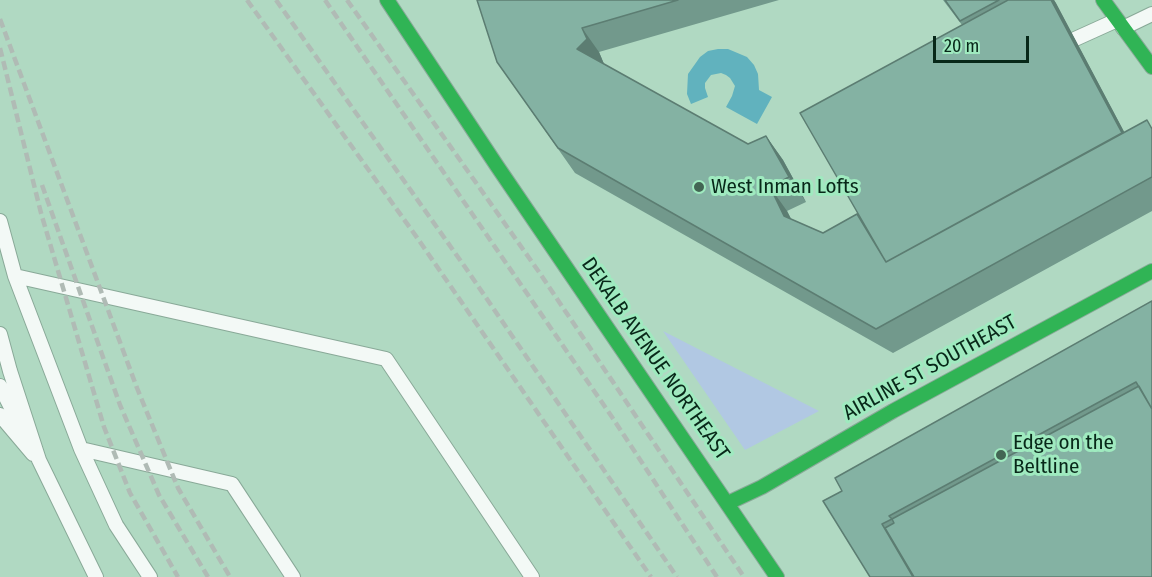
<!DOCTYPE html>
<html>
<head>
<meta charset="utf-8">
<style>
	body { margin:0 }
	#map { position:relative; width:1152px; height:577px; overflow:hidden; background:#b0d9c2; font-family:"Fira Sans Condensed",sans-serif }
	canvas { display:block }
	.scale { position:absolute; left:933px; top:36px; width:96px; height:27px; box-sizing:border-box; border:3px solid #082819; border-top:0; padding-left:8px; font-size:18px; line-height:21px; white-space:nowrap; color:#082819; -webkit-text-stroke:4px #9feabf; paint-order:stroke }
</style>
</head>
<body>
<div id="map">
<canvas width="1152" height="577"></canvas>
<div class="scale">20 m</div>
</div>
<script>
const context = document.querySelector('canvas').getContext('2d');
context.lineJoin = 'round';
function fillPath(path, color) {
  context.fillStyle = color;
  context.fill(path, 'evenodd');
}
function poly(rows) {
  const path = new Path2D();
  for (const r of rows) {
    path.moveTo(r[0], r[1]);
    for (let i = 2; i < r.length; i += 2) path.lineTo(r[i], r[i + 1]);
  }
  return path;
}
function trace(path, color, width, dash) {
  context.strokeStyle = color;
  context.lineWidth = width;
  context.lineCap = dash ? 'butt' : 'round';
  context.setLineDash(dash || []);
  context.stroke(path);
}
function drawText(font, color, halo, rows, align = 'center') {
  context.font = font + ' "Fira Sans Condensed",sans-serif';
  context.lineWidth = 6;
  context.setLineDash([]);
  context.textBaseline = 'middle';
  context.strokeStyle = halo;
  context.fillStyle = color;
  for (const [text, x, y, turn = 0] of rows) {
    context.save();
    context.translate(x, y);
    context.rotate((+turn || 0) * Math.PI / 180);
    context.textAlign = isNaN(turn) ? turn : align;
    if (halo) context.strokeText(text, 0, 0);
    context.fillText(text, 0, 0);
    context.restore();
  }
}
const green = poly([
	[663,331,819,411,745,450]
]);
const water = poly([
	[718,49,728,49,747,57,754,65,758,74,759,90,772,97,757,124,726,107,732,96,735,86,730,78,726,75,721,73,711,75,705,83,705,88,708,97,691,104,687,94,688,74,700,57,708,51]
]);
const lane = poly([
	[1123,28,1152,14],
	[1075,39,1117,20],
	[0,221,15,276,81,449,116,525,150,577],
	[15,276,386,359,532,577],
	[0,334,10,371,39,460,96,577],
	[0,386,21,427],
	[0,415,33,454],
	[81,449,232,484,293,577]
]);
const fast = poly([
	[387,0,497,166,777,577],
	[1103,0,1152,67],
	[728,503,762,487,893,411,1152,271]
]);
const rail = poly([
	[247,0,418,239,651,577],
	[276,0,465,267,677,577],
	[325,0,612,417,717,577],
	[347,0,539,272,744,577],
	[0,19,137,388,178,488,230,577],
	[0,48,41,213,104,427,130,493,178,577],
	[42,185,120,405,159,495,208,577]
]);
const wall = poly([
	[477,0,779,0,599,52,604,64,748,144,766,136,783,160,806,202,787,211,791,219,823,233,863,222,962,25,943,0,1054,0,1124,132,1152,127,1152,211,893,353,575,173,497,62],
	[1152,301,1152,577,870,577,842,491]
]);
const shadedWall = poly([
	[1051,0,1054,0,1056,3,1138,158,1124,137],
	[582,28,599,52,604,64,577,49],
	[766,136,783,160,806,202,789,177],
	[770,187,787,211,802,240,784,216]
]);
const building = poly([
	[477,0,678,0,582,28,587,39,577,49,748,144,766,136,789,177,770,187,784,216,823,233,857,214,886,262,1147,120,1152,129,1152,177,876,329,558,148,497,62,477,0],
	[945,0,999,0,960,21,945,0],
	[1008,0,1051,0,1122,133,886,262,800,113,1008,0],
	[1152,301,1152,409,1136,382,889,516,892,519,882,524,913,577,870,577,823,501,842,491,835,478,1152,301],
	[1139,386,1152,409,1152,577,914,577,885,528,894,523,892,519,1139,386]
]);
const markers = [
	[699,187,6,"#436654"],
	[1001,455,6,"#436654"]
];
const poiNames = [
	["West Inman Lofts",711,187],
	["Edge on the",1013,443],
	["Beltline",1013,467]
];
const streetNames = [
	["DEKALB AVENUE NORTHEAST",655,359,55],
	["AIRLINE ST SOUTHEAST",930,368,-29]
];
fillPath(green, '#b1c8e3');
fillPath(water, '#61b2be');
trace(lane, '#89a998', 16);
trace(fast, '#89a998', 16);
trace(lane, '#f3f9f6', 14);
trace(fast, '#30b455', 14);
trace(rail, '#b0bbb5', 4.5, [9, 4.5]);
fillPath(wall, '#72998c');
fillPath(shadedWall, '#5c7d72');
fillPath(building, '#84b2a3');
trace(building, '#5c7d72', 1.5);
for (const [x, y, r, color] of markers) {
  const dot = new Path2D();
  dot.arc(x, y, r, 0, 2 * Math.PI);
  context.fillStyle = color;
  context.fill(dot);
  trace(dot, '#9feabf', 2);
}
drawText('21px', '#082819', '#9feabf', poiNames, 'left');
drawText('21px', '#082819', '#9feabf', streetNames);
</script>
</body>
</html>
